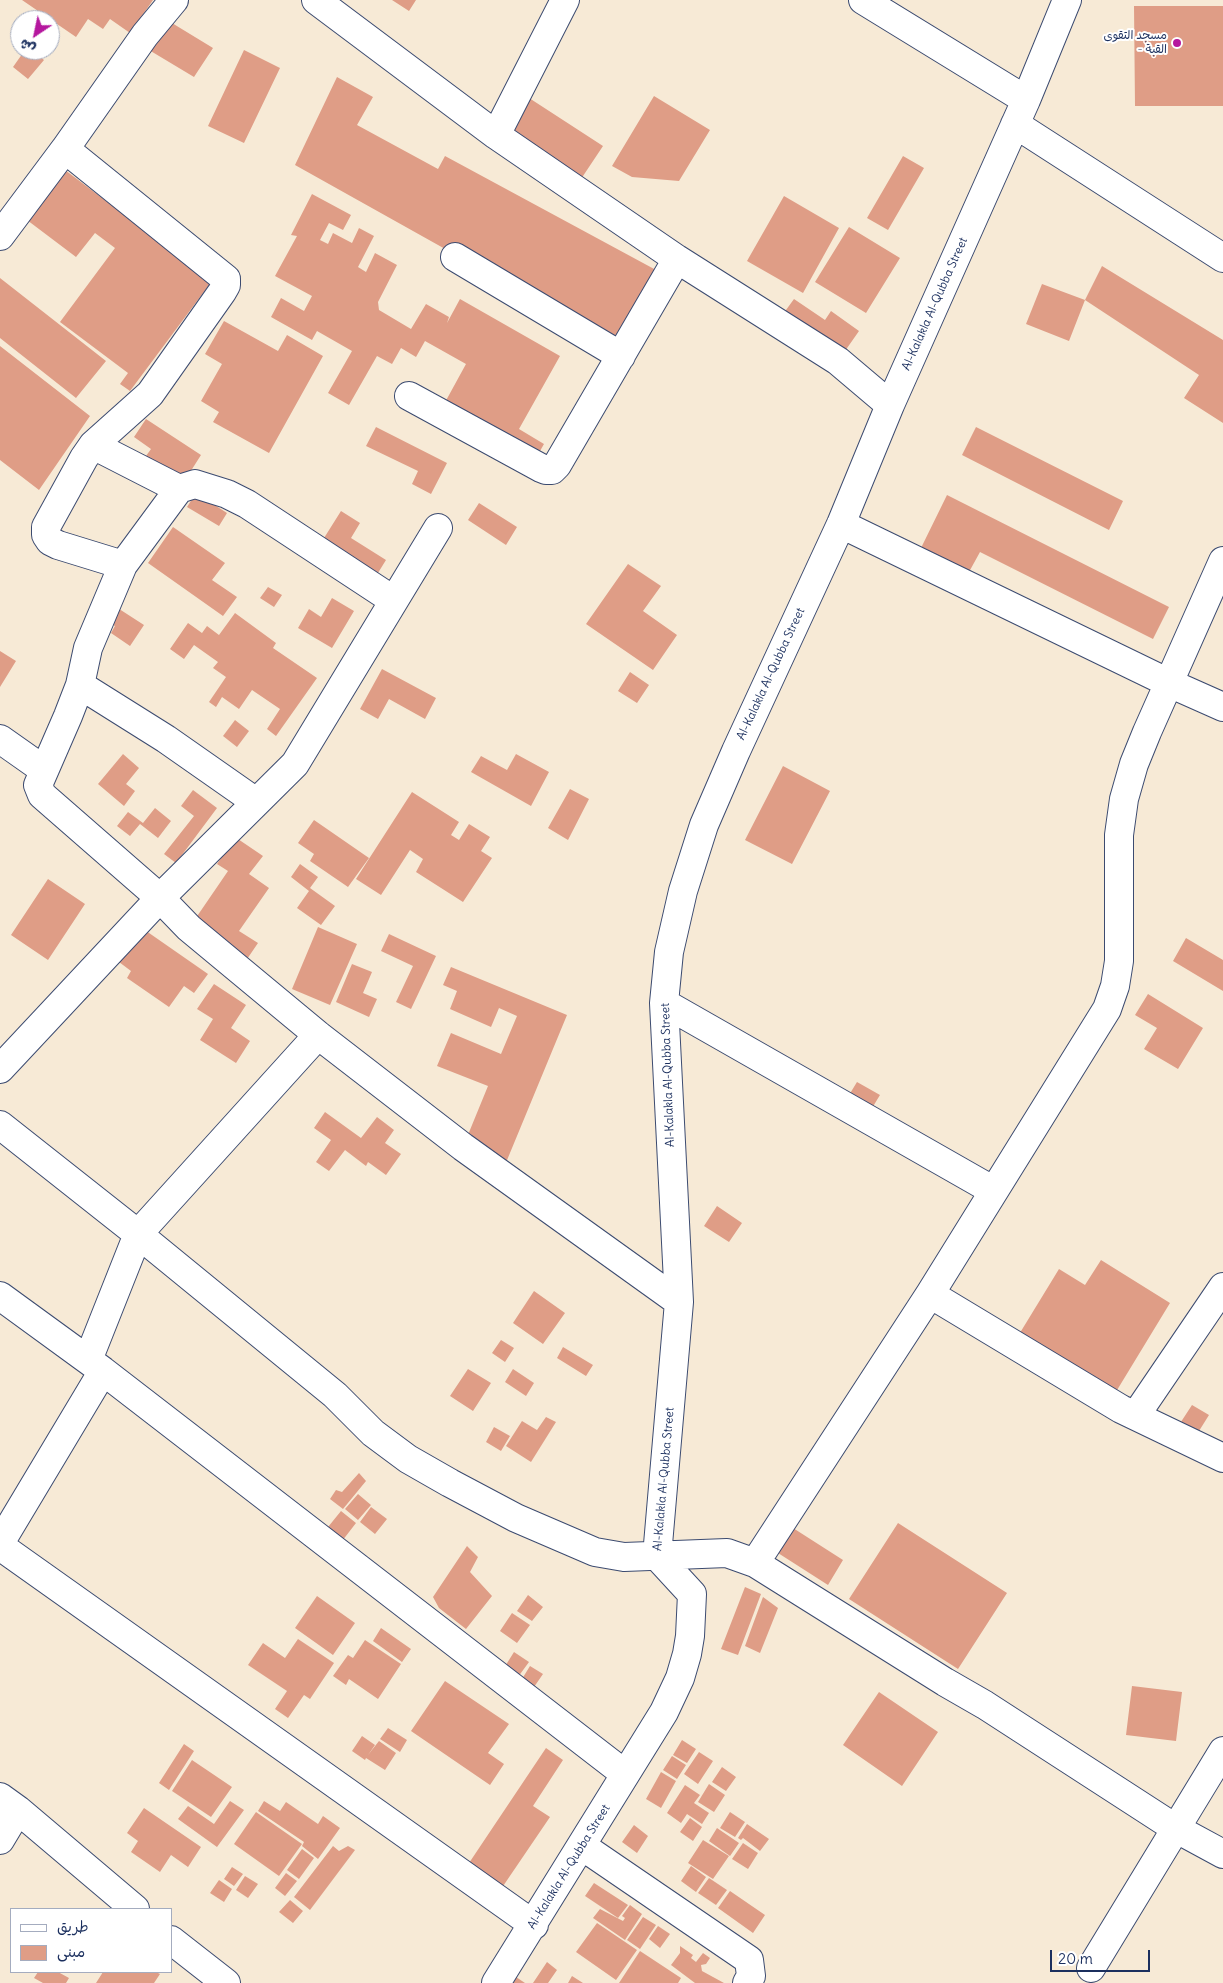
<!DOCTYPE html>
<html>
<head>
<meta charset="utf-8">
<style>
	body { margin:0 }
	#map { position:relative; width:1223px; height:1983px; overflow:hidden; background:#f7ead6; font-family:Delius,"Playpen Sans Arabic",sans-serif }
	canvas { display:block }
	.legend { position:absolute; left:10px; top:1908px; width:162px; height:65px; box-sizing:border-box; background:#fff; border:1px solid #a4acbf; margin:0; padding:6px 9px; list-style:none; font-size:15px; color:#1b2f5e }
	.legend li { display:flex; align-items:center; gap:10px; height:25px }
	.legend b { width:25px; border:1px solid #a4acbf }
	.north { position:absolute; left:10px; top:10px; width:50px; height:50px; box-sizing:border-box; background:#fff; border:1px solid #a4acbf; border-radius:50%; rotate:214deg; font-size:14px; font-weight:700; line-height:20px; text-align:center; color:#1b2f5e }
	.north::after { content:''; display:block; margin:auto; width:18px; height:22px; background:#b5179e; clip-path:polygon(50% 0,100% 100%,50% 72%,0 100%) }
	.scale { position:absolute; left:1050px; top:1950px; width:100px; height:22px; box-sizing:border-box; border:2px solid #1b2f5e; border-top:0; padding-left:6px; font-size:15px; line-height:18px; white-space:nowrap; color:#1b2f5e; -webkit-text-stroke:4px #fff; paint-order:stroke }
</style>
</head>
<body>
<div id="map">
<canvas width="1223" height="1983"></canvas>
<ul class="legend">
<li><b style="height:6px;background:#fff"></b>طريق</li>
<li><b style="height:14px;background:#df9d86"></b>مبنى</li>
</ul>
<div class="north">ش</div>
<div class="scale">20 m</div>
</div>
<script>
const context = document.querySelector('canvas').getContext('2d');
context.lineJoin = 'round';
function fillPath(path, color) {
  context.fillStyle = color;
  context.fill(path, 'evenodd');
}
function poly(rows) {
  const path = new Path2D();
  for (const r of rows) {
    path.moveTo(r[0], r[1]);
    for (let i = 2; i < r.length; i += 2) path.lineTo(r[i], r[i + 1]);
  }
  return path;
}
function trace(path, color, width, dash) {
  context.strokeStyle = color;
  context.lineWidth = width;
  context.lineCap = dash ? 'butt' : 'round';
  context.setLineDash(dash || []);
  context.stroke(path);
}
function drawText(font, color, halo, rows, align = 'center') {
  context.font = font + ' Delius,"Playpen Sans Arabic",sans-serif';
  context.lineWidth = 4;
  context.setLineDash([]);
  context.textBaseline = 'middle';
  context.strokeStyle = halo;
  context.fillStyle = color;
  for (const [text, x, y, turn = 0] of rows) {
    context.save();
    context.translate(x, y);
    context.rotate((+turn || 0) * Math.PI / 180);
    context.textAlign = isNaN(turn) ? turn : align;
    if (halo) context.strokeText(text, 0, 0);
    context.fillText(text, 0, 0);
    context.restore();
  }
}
const building = poly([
	[22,0,153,0,130,33,110,19,103,29,88,19,76,37],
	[392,0,416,0,409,11],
	[1134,6,1223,6,1223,106,1135,106],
	[167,20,213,48,194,77,149,50],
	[25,50,32,50,44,60,28,79,13,67],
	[244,50,280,68,244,143,208,126],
	[337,77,373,97,357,125,438,169,445,156,656,270,615,344,295,165],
	[526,96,603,146,577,185,501,135],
	[654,96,710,130,679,181,632,177,612,166],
	[903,156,924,168,888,230,867,218],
	[61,167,212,281,130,391,120,384,128,373,60,322,115,248,95,233,76,257,23,217],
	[312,194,351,215,343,230,329,223,320,240,328,244,333,233,352,243,359,228,374,236,358,267,366,272,375,253,397,265,378,302,379,310,411,329,426,304,449,317,447,323,460,299,560,356,519,429,544,444,536,458,443,406,466,364,425,341,416,357,401,348,392,364,377,356,349,405,328,393,352,351,317,331,312,340,271,317,281,298,304,311,312,296,275,276,297,236,291,235],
	[784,196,839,228,803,293,747,261],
	[849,227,900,258,866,313,815,282],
	[1102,266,1223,340,1223,423,1184,398,1199,375,1085,300],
	[0,278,106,361,76,398,0,338],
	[1042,284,1085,300,1069,341,1026,324],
	[794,299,825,320,831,311,859,331,838,361,778,321],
	[224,321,278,351,287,335,323,356,269,453,213,422,219,412,201,401,222,364,205,354],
	[0,346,90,416,39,490,0,460],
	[146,419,201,455,180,488,141,463,151,449,134,437],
	[376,427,447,463,431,494,412,484,418,471,366,446],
	[976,427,1123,501,1109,530,962,455],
	[196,493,227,513,219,526,187,507],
	[947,495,1169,607,1153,639,980,552,969,572,921,548],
	[479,503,517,527,506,545,468,520],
	[341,511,360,523,351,538,386,560,373,581,319,546],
	[173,527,225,563,212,580,237,597,223,616,148,563],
	[628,564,661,586,643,611,677,635,653,670,586,624],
	[268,587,282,595,274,607,260,598],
	[332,598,354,611,332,648,298,628,309,609,321,617],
	[113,605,144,625,130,646,111,633,115,626,103,619],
	[235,613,276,643,273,648,317,678,276,736,267,729,280,709,252,690,239,709,222,697,216,707,209,702,226,677,213,668,218,662,194,645,184,659,170,649,188,623,202,633,207,626,219,635],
	[0,651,16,661,0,687],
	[382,669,436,698,425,719,389,699,378,719,360,709],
	[630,672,649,685,637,703,618,691],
	[235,720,249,731,237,747,223,736],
	[123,754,139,768,126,784,135,791,124,806,98,784],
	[516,754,549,772,531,806,471,772,481,756,507,770],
	[783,766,830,791,792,864,745,840],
	[570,789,589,799,568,840,548,828],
	[193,790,217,808,176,863,164,854,194,816,181,806],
	[412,792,459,822,451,835,459,840,469,824,490,837,481,851,492,858,463,902,416,872,423,859,410,850,381,895,356,879],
	[155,808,171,821,158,838,140,824,130,836,117,826,128,812,143,823],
	[314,820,369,858,348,887,310,861,314,854,298,843],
	[235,837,263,856,249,874,269,888,239,931,258,943,243,965,189,928,228,871,217,864],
	[300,864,318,877,310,888,335,906,321,925,297,908,309,891,291,877],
	[48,879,85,904,48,960,11,935],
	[139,926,208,974,194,993,184,986,169,1007,127,978,131,971,115,959],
	[318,927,357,944,330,1005,292,989],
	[389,934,436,956,411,1009,396,1002,413,966,381,951],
	[1186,938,1223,960,1223,991,1173,961],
	[352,964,372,972,363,993,377,999,369,1017,336,1002],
	[451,967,567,1015,505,1165,463,1147,488,1086,437,1066,451,1033,501,1054,517,1016,499,1008,491,1027,450,1009,457,991,443,985],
	[214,984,246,1005,231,1028,250,1041,236,1063,200,1040,213,1019,197,1009],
	[1148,994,1203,1028,1178,1069,1144,1049,1157,1028,1135,1015],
	[857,1082,880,1095,869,1113,846,1100],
	[325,1112,361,1138,377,1117,394,1130,385,1143,401,1154,386,1175,368,1162,366,1166,345,1150,329,1171,316,1162,331,1140,314,1128],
	[717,1206,742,1223,729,1242,704,1226],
	[1101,1260,1170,1303,1111,1400,1015,1341,1059,1269,1085,1285],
	[534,1291,565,1313,543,1344,513,1323],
	[501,1340,514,1348,505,1362,492,1353],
	[563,1347,593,1365,586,1376,557,1358],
	[468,1369,491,1383,473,1411,450,1396],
	[513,1369,534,1383,526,1396,505,1382],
	[1192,1405,1209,1415,1194,1439,1177,1428],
	[546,1417,556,1422,531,1462,506,1446,522,1421,537,1430],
	[494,1427,510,1436,501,1451,486,1442],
	[359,1473,366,1481,343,1509,330,1499,336,1490,342,1492],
	[358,1494,371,1505,358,1520,345,1509],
	[371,1507,387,1519,375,1534,360,1522],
	[341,1511,356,1523,339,1545,324,1532],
	[898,1523,1007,1593,958,1669,849,1599],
	[793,1528,843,1560,828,1585,778,1553],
	[467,1546,478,1557,470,1572,492,1596,466,1629,439,1608,433,1597],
	[745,1587,761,1594,738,1655,721,1649],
	[528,1595,543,1607,532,1621,517,1611],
	[317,1596,355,1623,333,1655,295,1628],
	[763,1597,778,1608,760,1653,745,1646],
	[512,1613,530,1625,517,1643,500,1631],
	[381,1628,411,1649,402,1662,373,1641],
	[298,1639,334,1663,310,1699,304,1695,288,1718,275,1709,287,1691,248,1665,263,1643,285,1658],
	[365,1640,401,1664,378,1699,349,1679,346,1685,333,1676,348,1655,353,1658],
	[514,1652,529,1662,518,1677,504,1668],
	[530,1666,543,1674,534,1687,522,1679],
	[445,1681,509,1724,488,1753,504,1764,490,1785,411,1731],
	[1132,1686,1182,1692,1176,1741,1126,1735],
	[879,1692,938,1732,902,1786,843,1745],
	[388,1728,407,1740,400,1752,380,1739],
	[362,1736,375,1745,368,1755,379,1741,396,1753,385,1770,366,1758,365,1760,352,1751],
	[682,1740,696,1749,687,1763,673,1755],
	[184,1744,194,1751,169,1790,159,1783],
	[546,1748,563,1760,533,1806,550,1817,497,1895,463,1872],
	[699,1752,713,1761,698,1784,684,1774],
	[672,1756,686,1765,677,1779,663,1770],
	[192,1760,232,1787,211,1817,172,1791],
	[722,1767,736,1777,726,1791,712,1782],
	[661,1772,676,1781,661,1808,646,1799],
	[709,1784,725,1795,714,1812,698,1802],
	[685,1785,700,1795,694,1803,709,1813,702,1824,687,1814,681,1823,667,1813],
	[230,1801,244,1810,217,1847,178,1819,188,1806,214,1824],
	[264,1801,280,1811,286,1802,318,1824,323,1816,340,1828,318,1859,302,1846,304,1842,258,1811],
	[144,1808,201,1847,188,1867,171,1855,160,1872,131,1852,138,1841,127,1833],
	[256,1812,302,1844,279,1876,234,1844],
	[730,1812,745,1822,735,1837,720,1828],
	[690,1818,702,1827,693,1841,680,1832],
	[747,1824,769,1839,760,1851,743,1838,741,1840,738,1838],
	[634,1825,648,1836,637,1853,622,1842],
	[717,1828,739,1843,730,1856,709,1841],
	[703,1840,729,1856,713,1879,688,1863],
	[743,1843,758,1853,748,1869,732,1859],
	[333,1846,339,1851,348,1846,355,1850,310,1910,294,1897],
	[302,1849,314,1858,299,1879,287,1870],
	[691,1866,706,1877,696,1892,681,1881],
	[232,1867,243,1874,234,1886,224,1879],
	[286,1873,297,1881,285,1896,275,1888],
	[245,1876,258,1884,248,1898,236,1890],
	[709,1878,727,1890,716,1905,698,1893],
	[219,1880,232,1889,224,1902,210,1893],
	[594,1883,628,1905,618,1918,585,1896],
	[730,1891,765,1915,753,1933,718,1908],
	[290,1900,303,1911,293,1923,279,1912],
	[630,1905,642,1914,625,1940,593,1918,600,1909,623,1921,625,1918,622,1916],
	[643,1917,656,1925,640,1949,627,1940],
	[597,1923,637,1950,616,1980,576,1952],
	[658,1926,670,1934,660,1948,649,1939],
	[680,1946,693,1955,691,1958,696,1962,703,1953,710,1958,706,1964,701,1965,702,1971,724,1983,695,1983,671,1965,680,1953],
	[640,1951,681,1978,678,1983,619,1983],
	[547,1962,557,1970,548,1983,533,1983],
	[38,1972,58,1972,69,1978,66,1983,43,1983,34,1978],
	[103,1972,156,1972,160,1974,154,1983,96,1983],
	[572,1976,583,1983,568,1983],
	[516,1977,525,1983,512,1983]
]);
const minor = poly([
	[316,0,496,135,677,259,838,361,890,405],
	[863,0,1026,100],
	[1015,124,1223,258],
	[496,135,565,0],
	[65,149,226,279,226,285,222,292,150,394,93,445,84,458,46,527,46,535,50,541,58,545,123,565],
	[0,236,65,149,145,35,174,0],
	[455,257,621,356],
	[409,396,541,468,546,470,552,470,557,465,677,259],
	[93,445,179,489,195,484,227,494,247,504,393,600],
	[179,489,123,565,88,648,80,685,68,716,38,785,42,795,160,898,189,928,318,1035,463,1147,679,1302],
	[841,524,1169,683,1223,707],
	[80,685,166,739,256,802],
	[0,739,44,770],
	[664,1003,994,1191],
	[0,1069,160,898,295,764,438,528],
	[0,1125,138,1234,335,1395,373,1433,408,1459,450,1483,516,1518,595,1552,624,1557,727,1553,755,1563,945,1682,985,1705,1175,1828,1223,1854],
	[930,1294,1121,1409,1223,1458],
	[0,1296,103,1371,625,1774],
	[88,1360,138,1234,318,1035],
	[1136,1415,1223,1287],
	[0,1543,103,1371],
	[0,1546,534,1925],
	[755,1563,930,1294,1107,1009,1115,986,1119,961,1119,835,1124,799,1134,764,1147,732,1223,561],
	[0,1797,18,1810,135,1909],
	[0,1840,18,1810],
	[582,1846,749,1960,751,1976,747,1983],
	[171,1940,226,1983],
	[1091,1968,1223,1751],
	[496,1983,664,1712,680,1678,687,1654,690,1636,692,1594,657,1556,679,1302,664,1003,669,952,683,891,704,825,736,751,841,524,890,405,1026,100,1067,0]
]);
const markers = [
	[1177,43,5,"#b5179e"]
];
const poiNames = [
	["مسجد التقوى",1167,36],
	["- القبة",1167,50]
];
const streetNames = [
	["Al-Kalakla Al-Qubba Street",935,304,-66],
	["Al-Kalakla Al-Qubba Street",771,674,-65],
	["Al-Kalakla Al-Qubba Street",668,1075,-92],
	["Al-Kalakla Al-Qubba Street",664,1479,-85],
	["Al-Kalakla Al-Qubba Street",569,1867,-58]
];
fillPath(building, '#df9d86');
trace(minor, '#3c4b70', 30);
trace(minor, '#fff', 28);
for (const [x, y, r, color] of markers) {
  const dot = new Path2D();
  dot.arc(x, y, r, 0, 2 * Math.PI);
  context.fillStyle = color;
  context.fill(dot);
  trace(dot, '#fff', 2);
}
drawText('12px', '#1b2f5e', '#fff', poiNames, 'right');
drawText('12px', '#1b2f5e', '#fff', streetNames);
</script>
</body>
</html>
